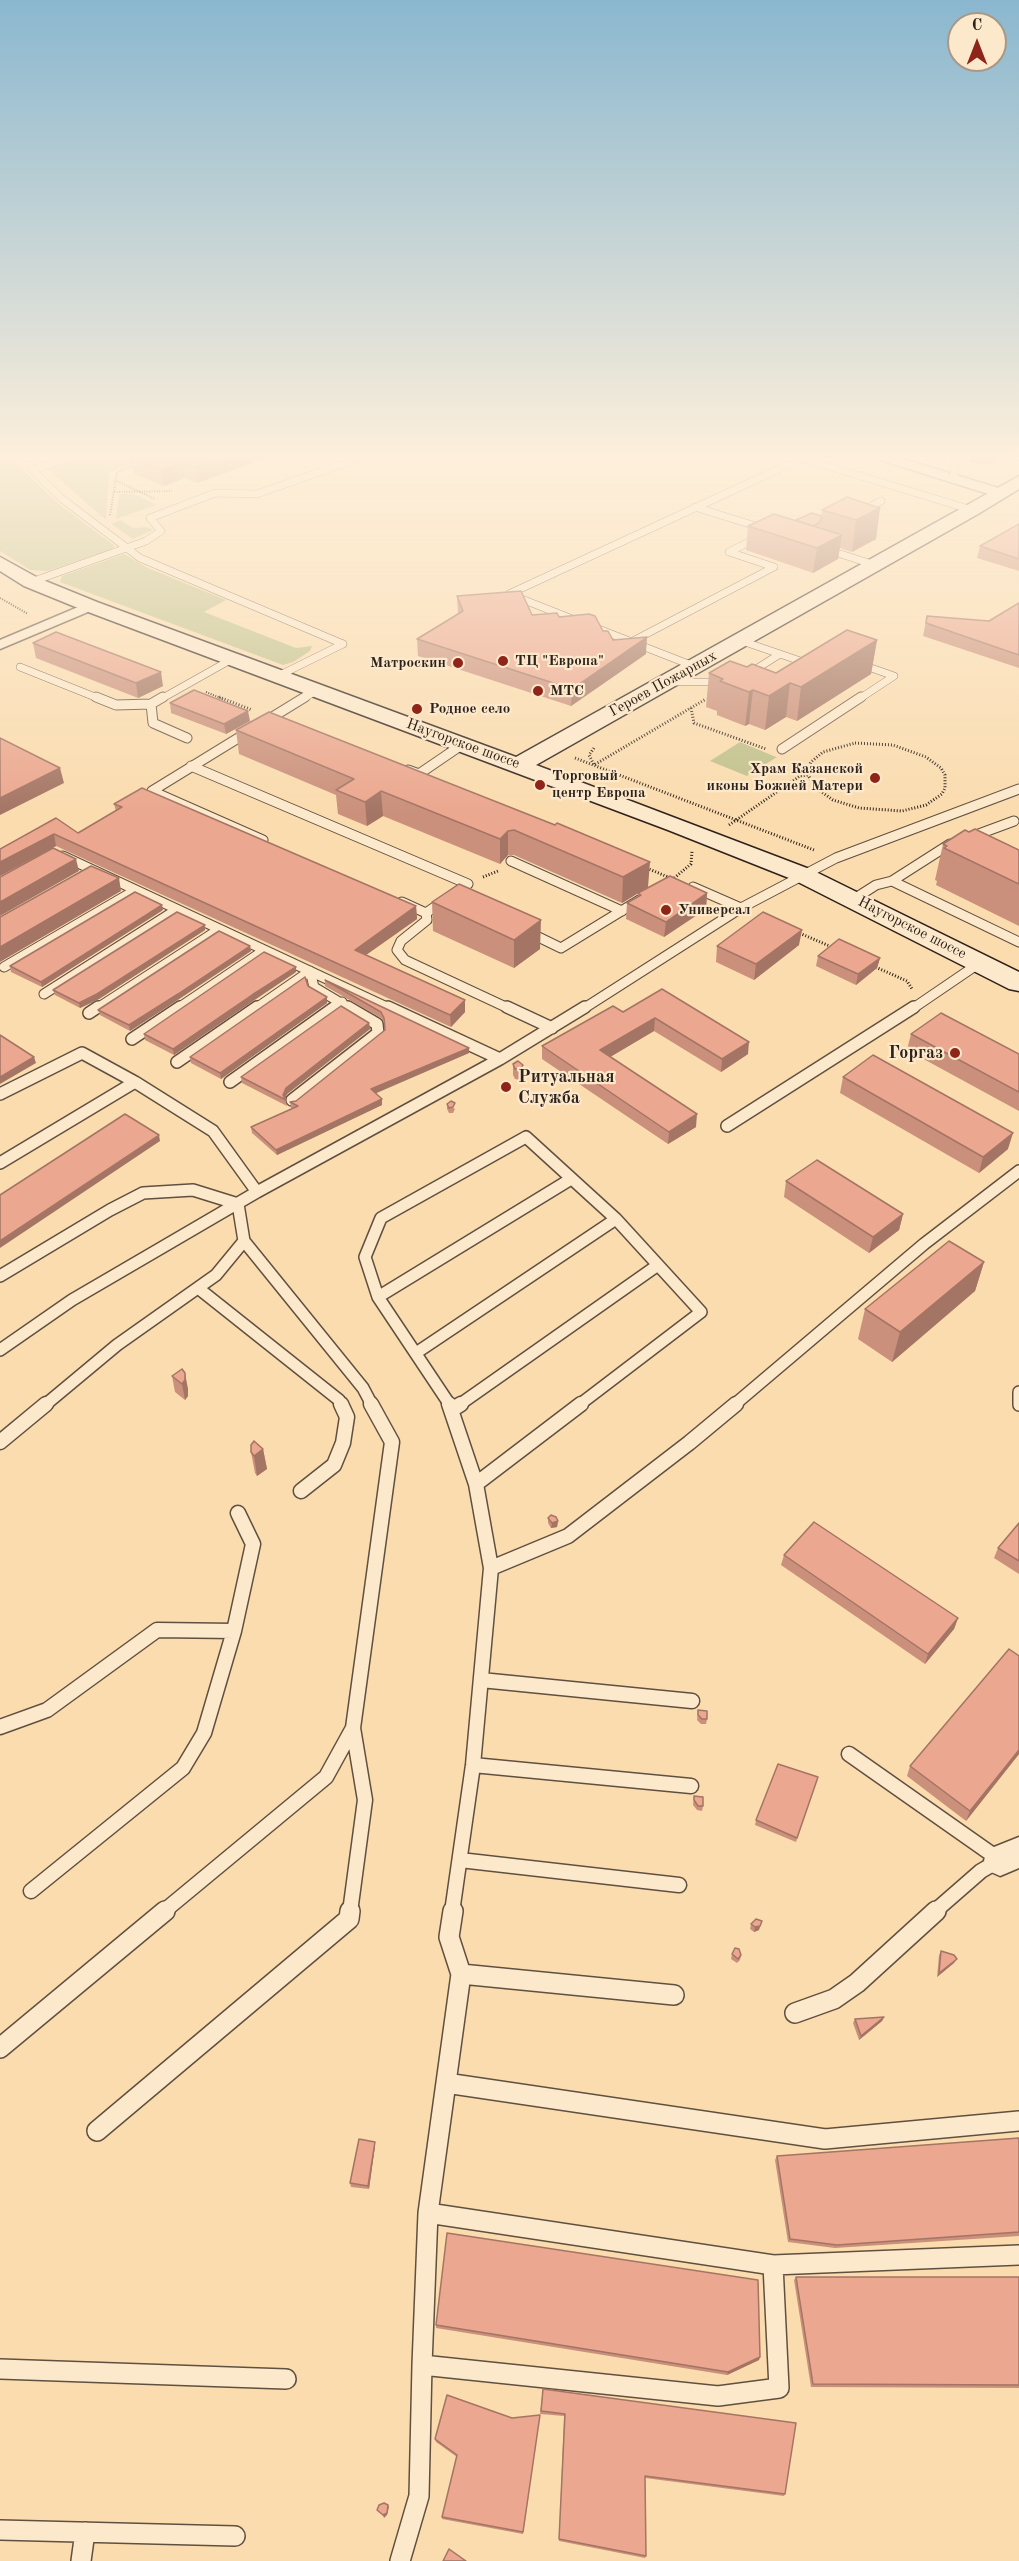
<!DOCTYPE html>
<html>
<head>
<meta charset="utf-8">
<style>
	body { margin:0 }
	#map { position:relative; width:1019px; height:2561px; overflow:hidden; background:#fadcaf; font-family:"Old Standard TT",serif }
	canvas { display:block }
	.north { position:absolute; left:947px; top:12px; width:60px; height:60px; box-sizing:border-box; background:#fce8cb; border:2px solid #a99885; border-radius:50%; rotate:0deg; font-size:16px; font-weight:700; line-height:24px; text-align:center; color:#2d211b }
	.north::after { content:''; display:block; margin:auto; width:21px; height:27px; background:#8f2418; clip-path:polygon(50% 0,100% 100%,50% 72%,0 100%) }
</style>
</head>
<body>
<div id="map">
<canvas width="1019" height="2561"></canvas>
<div class="north">С</div>
</div>
<script>
const context = document.querySelector('canvas').getContext('2d');
context.lineJoin = 'round';
function fillPath(path, color) {
  context.fillStyle = color;
  context.fill(path, 'evenodd');
}
function poly(rows) {
  const path = new Path2D();
  for (const r of rows) {
    path.moveTo(r[0], r[1]);
    for (let i = 2; i < r.length; i += 2) path.lineTo(r[i], r[i + 1]);
  }
  return path;
}
function trace(path, color, width, dash) {
  context.strokeStyle = color;
  context.lineWidth = width;
  context.lineCap = dash ? 'butt' : 'round';
  context.setLineDash(dash || []);
  context.stroke(path);
}
function drawText(font, color, halo, rows, align = 'center') {
  context.font = font + ' "Old Standard TT",serif';
  context.lineWidth = 4.5;
  context.setLineDash([]);
  context.textBaseline = 'middle';
  context.strokeStyle = halo;
  context.fillStyle = color;
  for (const [text, x, y, turn = 0] of rows) {
    context.save();
    context.translate(x, y);
    context.rotate((+turn || 0) * Math.PI / 180);
    context.textAlign = isNaN(turn) ? turn : align;
    if (halo) context.strokeText(text, 0, 0);
    context.fillText(text, 0, 0);
    context.restore();
  }
}
const green = poly([
	[0,456,9,456,55,501,115,546,110,550,48,571,30,570,0,551],
	[87,456,130,456,142,461,109,472,106,520,48,469],
	[119,494,133,494,157,505,116,519],
	[121,520,133,528,147,527,153,530,133,539,111,524],
	[124,554,148,568,226,600,204,612,296,648,312,646,310,651,293,662,283,665,60,582,62,576],
	[740,742,776,757,777,757,747,776,710,761]
]);
const pathFar1 = poly([
	[115,480,155,499],
	[114,492,172,491],
	[110,515,117,472,136,465],
	[0,598,28,614],
	[206,692,223,699]
]);
const path = poly([
	[219,697,252,710],
	[691,708,694,723,766,749],
	[855,743,893,745,926,757,941,768,945,775,945,788,942,794,926,805,902,811,859,808,833,800,816,788,808,775,808,768,811,762,823,752,855,743],
	[594,748,589,755,594,765,706,699],
	[575,758,814,850],
	[729,825,800,776,808,775],
	[644,867,673,879,691,864,692,851],
	[483,877,498,871],
	[797,932,834,948],
	[873,966,907,981,912,989]
]);
const serviceFar4 = poly([
	[18,456,61,498,140,558,343,644],
	[798,457,972,510],
	[32,470,75,456],
	[954,479,955,456],
	[695,507,765,529],
	[860,512,881,501],
	[825,549,875,565],
	[31,582,146,541,161,531,150,518,215,493,257,494,363,457,360,456],
	[580,622,509,594,807,456],
	[596,628,696,667],
	[742,641,812,665],
	[631,642,774,567,729,552,761,536],
	[857,663,894,676,859,699],
	[20,667,100,699],
	[278,676,343,644],
	[745,676,780,654],
	[669,682,723,682],
	[161,699,232,659],
	[303,699,317,690]
]);
const serviceFar3 = poly([
	[96,697,116,705,151,704,163,697],
	[151,704,153,723,187,738],
	[782,749,861,697],
	[191,766,468,884,426,913,402,902],
	[408,770,419,774,463,744],
	[968,838,1014,821],
	[263,840,152,791,305,697],
	[63,856,391,1009],
	[511,861,622,911],
	[892,881,1019,942],
	[693,887,741,908],
	[854,899,876,885,892,881,950,844,955,847],
	[426,913,427,920,401,941,397,950,405,960,510,1009],
	[526,931,561,948,641,899],
	[4,967,134,891],
	[44,994,176,910],
	[96,1009,218,930],
	[177,1009,263,951],
	[255,1009,310,971,314,987,351,1009],
	[333,1009,342,1002],
	[583,1009,741,908,836,858,1019,789],
	[912,1009,981,962]
]);
const serviceFar2 = poly([
	[388,1007,500,1059],
	[507,1007,552,1028],
	[89,1013,98,1007],
	[132,1039,180,1007],
	[177,1062,257,1007],
	[230,1082,335,1007],
	[0,1094,82,1053,135,1082,213,1131,257,1192],
	[292,1100,378,1033,377,1024,348,1007],
	[727,1126,914,1007],
	[0,1163,135,1082],
	[244,1241,363,1388,372,1405],
	[0,1276,110,1210,143,1193,193,1190,238,1204,244,1241,216,1275,117,1345,45,1405],
	[198,1288,339,1400,341,1405],
	[378,1297,571,1179],
	[0,1350,72,1300,257,1192,500,1059,585,1007],
	[416,1353,616,1219],
	[1019,1392,1019,1405],
	[450,1405,378,1297,365,1257,381,1218,526,1137,616,1219,701,1312,579,1405],
	[459,1405,658,1265],
	[734,1405,924,1244,1019,1171]
]);
const serviceFar1 = poly([
	[449,1404,476,1484],
	[453,1409,461,1404],
	[0,1442,46,1404],
	[476,1484,581,1404],
	[301,1491,334,1465,343,1443,347,1417,341,1404],
	[491,1568,568,1536,689,1443,736,1404],
	[234,1631,253,1544,238,1513],
	[481,1680,692,1701],
	[0,1727,47,1710,157,1630,234,1631,204,1733,183,1768,31,1891],
	[849,1754,1000,1860,981,1871,934,1912],
	[473,1765,691,1786],
	[460,1860,679,1885],
	[163,1912,326,1777,353,1728,392,1442,371,1404],
	[350,1912,365,1800,353,1728],
	[452,1912,473,1765,491,1568,476,1484]
]);
const service = poly([
	[453,1911,449,1937,461,1974,428,2213,773,2265,1019,2255],
	[461,1974,674,1995],
	[795,2013,834,1999,857,1983,936,1911],
	[0,2048,165,1911],
	[446,2083,825,2139,1019,2121],
	[97,2131,349,1919,350,1911],
	[422,2365,428,2213],
	[0,2369,286,2379],
	[0,2530,235,2536],
	[81,2561,85,2532],
	[400,2561,419,2496,422,2365,718,2396,779,2388,773,2265]
]);
const minor = poly([
	[875,456,893,456,1005,490,1006,493,1005,496,995,496,877,459,875,456],
	[90,602,97,606,95,609,0,649,0,640,90,602],
	[1019,1837,1019,1868,1000,1876,989,1871,984,1860,989,1849,1019,1837]
]);
const secondary = poly([
	[1019,476,1019,489,978,514,536,765,812,870,1019,972,1019,991,1009,989,794,880,668,830,83,610,24,586,0,571,0,557,38,578,97,602,516,757,1019,476]
]);
const wall = poly([
	[137,456,272,456,197,483,185,478,164,486,134,474,131,458],
	[970,456,996,456,994,465,970,463],
	[880,508,876,539,852,552,840,548,838,559,813,573,746,550,748,526,796,520,821,516,822,510],
	[1019,524,1019,571,977,558,980,546],
	[457,596,532,615,559,617,603,631,613,640,646,654,571,706,418,656,417,639,458,614],
	[1019,603,1019,668,923,636,927,616,989,621],
	[877,640,871,674,797,721,786,717,765,730,749,724,745,726,717,715,717,711,706,707,709,673,747,667,776,673],
	[33,643,163,686,138,698,36,658],
	[170,703,250,721,226,734,171,713],
	[269,712,648,887,622,903,514,855,508,855,500,864,383,816,367,826,338,814,336,795,239,754,236,730],
	[114,804,416,906,417,919,366,955,465,1000,465,1012,451,1027,56,846,0,876,56,818,78,833,116,811],
	[943,844,1019,850,1019,926,936,885,937,881,935,880],
	[638,893,707,893,706,909,664,937,626,919,627,903,638,896],
	[432,902,540,949,514,968,433,931],
	[163,910,42,987,11,972,10,966],
	[205,925,205,930,99,999,80,1008,55,995,53,990],
	[799,945,754,980,716,962,717,946],
	[250,946,251,951,179,999,130,1031,100,1015,98,1010],
	[818,956,880,958,877,968,856,985,816,966],
	[296,972,253,1001,174,1055,145,1040,144,1034],
	[325,980,469,1048,469,1053,375,1093,382,1105,277,1155,252,1133,251,1127,293,1109,291,1108,290,1102,296,1101,385,1030,385,1023,381,1018,325,986],
	[308,986,327,997,327,1003,221,1079,191,1063,190,1057],
	[662,989,748,1054,721,1072,654,1031,610,1057,696,1127,668,1144,542,1059,542,1046,623,1012],
	[369,1023,370,1029,287,1094,285,1098,287,1106,242,1083,241,1077],
	[911,1034,1019,1054,1019,1111,907,1050],
	[513,1064,523,1065,523,1076,520,1080,515,1079,513,1075],
	[843,1077,1008,1149,979,1173,840,1093],
	[447,1104,455,1109,453,1113,449,1113,447,1109],
	[786,1181,903,1214,899,1230,869,1253,784,1197],
	[984,1262,975,1291,892,1362,858,1339,865,1309],
	[172,1376,188,1389,188,1396,185,1400,175,1392],
	[263,1449,267,1469,257,1476,255,1473,251,1452],
	[548,1518,558,1521,557,1527,551,1528,548,1523],
	[1019,1523,1019,1574,994,1558,998,1548],
	[784,1555,958,1618,954,1629,925,1664,781,1565],
	[1019,1656,1019,1754,966,1821,907,1776,910,1766],
	[698,1710,707,1719,706,1724,701,1724,697,1720],
	[818,1777,796,1842,755,1825,756,1820],
	[694,1796,703,1806,702,1811,697,1810,693,1805],
	[751,1924,759,1930,754,1932,750,1929],
	[941,1951,954,1963,937,1977,939,1955],
	[732,1954,741,1955,740,1960,737,1963,731,1959],
	[884,2017,882,2021,859,2040,853,2023,855,2019],
	[1019,2138,1019,2236,835,2248,788,2242,775,2160,777,2156],
	[375,2142,375,2146,369,2189,351,2187,350,2183],
	[796,2277,1019,2277,1019,2388,811,2387,794,2280],
	[436,2325,759,2360,727,2375,436,2328],
	[543,2389,785,2494,784,2496,645,2478,646,2556,645,2558,559,2541,564,2416,540,2414],
	[540,2415,523,2534,442,2519,442,2517,457,2457,436,2442,435,2439]
]);
const shadedWall = poly([
	[227,456,272,456,197,483,195,467],
	[183,463,185,478,164,486,162,470],
	[880,508,876,539,852,552,856,520],
	[842,535,838,559,813,573,817,548],
	[647,637,646,654,571,706,572,689],
	[877,640,871,674,797,721,801,687],
	[161,672,163,686,138,698,136,683],
	[790,683,786,717,765,730,769,696],
	[753,690,749,724,745,726,749,692],
	[248,711,250,721,226,734,224,724],
	[60,768,64,783,0,815,0,798],
	[381,791,383,816,367,826,365,802],
	[508,831,508,855,500,864,500,839],
	[54,834,56,846,0,876,0,862],
	[76,859,79,871,0,916,0,902],
	[650,862,648,887,622,903,623,877],
	[119,878,121,891,0,962,0,947],
	[707,893,706,909,664,937,666,922],
	[162,905,163,910,42,987,41,982],
	[416,906,417,919,356,962,355,950],
	[541,920,540,949,514,968,514,940],
	[205,925,205,930,99,999,80,1008,79,1003],
	[802,930,799,945,754,980,756,964],
	[250,946,251,951,179,999,130,1031,129,1025],
	[880,958,877,968,856,985,858,974],
	[296,967,296,972,253,1001,174,1055,173,1049,252,995],
	[327,997,327,1003,221,1079,220,1073],
	[465,1000,465,1012,451,1027,450,1015],
	[655,1018,654,1031,600,1063,600,1050],
	[369,1023,370,1029,287,1094,284,1101,283,1095,286,1088],
	[749,1042,748,1054,721,1072,722,1059],
	[469,1048,469,1053,372,1095,371,1089],
	[34,1057,36,1063,0,1084,0,1077],
	[523,1065,523,1076,520,1080,520,1069],
	[382,1099,382,1105,277,1155,276,1150],
	[697,1114,696,1127,668,1144,669,1132],
	[1013,1133,1008,1149,979,1173,983,1157],
	[159,1135,160,1141,0,1248,0,1241],
	[903,1214,899,1230,869,1253,873,1237],
	[984,1262,975,1291,892,1362,900,1332],
	[185,1373,188,1389,188,1396,185,1400,182,1384],
	[263,1449,267,1469,257,1476,254,1456],
	[558,1521,557,1527,551,1528,552,1523],
	[958,1618,954,1629,925,1664,928,1654],
	[1019,1750,1019,1754,966,1821,970,1811],
	[762,1921,759,1930,754,1932,755,1927],
	[957,1959,954,1963,937,1977,939,1973],
	[884,2017,882,2021,859,2040,861,2036],
	[375,2142,375,2146,369,2189,368,2186],
	[760,2357,759,2360,727,2375,728,2372],
	[388,2505,389,2507,387,2515,384,2518,383,2515]
]);
const building = poly([
	[137,456,227,456,195,467,183,463,162,470,131,458,137,456],
	[847,497,880,508,856,520,822,510,847,497],
	[812,513,821,516,820,522,813,526,796,520,812,513],
	[774,514,842,535,817,548,748,526,774,514],
	[1019,524,1019,559,980,546,1019,524],
	[521,591,532,615,557,613,559,617,589,614,595,616,603,631,608,631,613,640,647,637,572,689,417,639,463,611,457,596,521,591],
	[1019,603,1019,655,926,623,927,616,989,621,1019,603],
	[847,630,877,640,801,687,790,683,769,696,753,690,749,692,720,681,723,679,709,673,730,661,747,667,752,664,776,673,847,630],
	[56,632,161,672,136,683,33,643,56,632],
	[194,690,248,711,224,724,170,703,194,690],
	[269,712,555,825,557,823,650,862,623,877,514,830,508,831,500,839,381,791,365,802,336,790,354,779,236,730,269,712],
	[0,738,60,768,0,798,0,738],
	[142,788,416,906,355,950,465,1000,450,1015,54,834,0,862,0,849,56,818,78,833,122,807,114,804,142,788],
	[975,829,1019,850,1019,884,944,848,947,846,943,844,965,830,969,832,975,829],
	[53,848,76,859,0,902,0,877,53,848],
	[91,866,119,878,0,947,0,917,91,866],
	[670,876,707,893,666,922,627,903,641,895,638,893,670,876],
	[459,884,541,920,514,940,432,902,459,884],
	[135,892,162,905,41,982,10,966,135,892],
	[177,912,205,925,97,994,79,1003,53,990,177,912],
	[763,912,802,930,756,964,717,946,763,912],
	[219,931,250,946,178,994,129,1025,98,1010,219,931],
	[839,939,880,958,858,974,818,956,839,939],
	[264,952,296,967,252,995,173,1049,144,1034,264,952],
	[305,977,308,986,327,997,220,1073,190,1057,305,977],
	[325,980,469,1048,371,1089,382,1099,276,1150,251,1127,298,1106,290,1102,296,1101,385,1030,384,1018,381,1012,325,980],
	[662,989,749,1042,722,1059,655,1018,600,1050,697,1114,669,1132,542,1046,613,1006,623,1012,662,989],
	[341,1006,369,1023,286,1088,283,1095,286,1100,241,1077,341,1006],
	[941,1013,1019,1054,1019,1092,911,1034,941,1013],
	[0,1035,34,1057,0,1077,0,1035],
	[873,1055,1013,1133,983,1157,843,1077,873,1055],
	[518,1061,523,1065,520,1069,515,1069,513,1064,518,1061],
	[451,1101,455,1103,453,1107,449,1108,447,1104,451,1101],
	[125,1114,159,1135,0,1241,0,1195,125,1114],
	[817,1160,903,1214,873,1237,786,1181,817,1160],
	[949,1241,984,1262,900,1332,865,1309,949,1241],
	[182,1369,185,1373,185,1380,182,1384,172,1376,182,1369],
	[254,1441,263,1449,254,1456,251,1452,251,1445,254,1441],
	[551,1515,556,1517,558,1521,552,1523,548,1518,551,1515],
	[814,1522,958,1618,928,1654,784,1555,814,1522],
	[1019,1523,1019,1561,998,1548,1019,1523],
	[1009,1649,1019,1656,1019,1750,970,1811,910,1766,1009,1649],
	[698,1710,707,1711,707,1719,702,1719,698,1715,698,1710],
	[778,1764,818,1777,797,1838,756,1820,778,1764],
	[694,1796,703,1797,703,1806,698,1806,694,1800,694,1796],
	[756,1919,762,1921,760,1926,755,1927,751,1924,756,1919],
	[735,1948,739,1949,741,1955,738,1959,732,1954,735,1948],
	[941,1951,954,1955,957,1959,939,1973,941,1951],
	[884,2017,861,2036,855,2019,884,2017],
	[1019,2138,1019,2232,837,2245,790,2239,777,2156,1019,2138],
	[359,2139,375,2142,368,2186,350,2183,359,2139],
	[447,2233,758,2280,760,2357,728,2372,436,2325,447,2233],
	[796,2277,1019,2277,1019,2385,813,2384,796,2277],
	[543,2389,796,2423,785,2494,645,2476,646,2556,559,2539,565,2414,541,2411,543,2389],
	[447,2395,512,2418,540,2415,523,2532,442,2517,457,2455,435,2439,447,2395],
	[384,2503,388,2505,387,2513,383,2515,377,2510,379,2505,384,2503],
	[449,2549,466,2561,443,2561,449,2549]
]);
const markers = [
	[503,661,6,"#8f2418"],
	[458,663,6,"#8f2418"],
	[538,691,6,"#8f2418"],
	[417,709,6,"#8f2418"],
	[875,778,6,"#8f2418"],
	[540,785,6,"#8f2418"],
	[666,910,6,"#8f2418"],
	[955,1053,6,"#8f2418"],
	[506,1087,6,"#8f2418"]
];
const farPoinames = [
	["ТЦ \"Европа\"",515,661],
	["Матроскин",446,663,"right"],
	["МТС",550,691],
	["Родное село",429,709],
	["Храм Казанской",863,769,"right"],
	["иконы Божией Матери",863,786,"right"],
	["Торговый",552,776],
	["центр Европа",552,793],
	["Универсал",678,910]
];
const farStreetnames = [
	["Героев Пожарных",663,684,-29],
	["Наугорское шоссе",463,744,20],
	["Наугорское шоссе",912,928,27]
];
const poiNames = [
	["Горгаз",943,1053],
	["Ритуальная",518,1077,"left"],
	["Служба",518,1098,"left"]
];
fillPath(green, '#bfc08a');
trace(serviceFar4, '#605040', 8);
trace(serviceFar3, '#605040', 11);
trace(serviceFar2, '#605040', 14);
trace(serviceFar1, '#605040', 17);
trace(service, '#605040', 22);
trace(minor, '#605040', 3);
trace(secondary, '#2d211b', 3);
trace(pathFar1, '#2d211b', 2, [1, 1.5]);
trace(path, '#2d211b', 3, [1, 2]);
trace(serviceFar4, '#fce8cb', 7);
trace(serviceFar3, '#fce8cb', 9);
trace(serviceFar2, '#fce8cb', 11);
trace(serviceFar1, '#fce8cb', 14);
trace(service, '#fce8cb', 19);
fillPath(minor, '#fce8cb');
fillPath(secondary, '#fce8cb');
fillPath(wall, '#ca907b');
fillPath(shadedWall, '#a47564');
fillPath(building, '#eba78f');
trace(building, '#a47564', 1.5);
const sky = context.createLinearGradient(0, 0, 0, 814);
sky.addColorStop(0, '#8ab7cf');
sky.addColorStop(0.56, '#fdefdb');
sky.addColorStop(1, '#fdefdb00');
context.fillStyle = sky;
context.fillRect(0, 0, 1019, 814);
for (const [x, y, r, color] of markers) {
  const dot = new Path2D();
  dot.arc(x, y, r, 0, 2 * Math.PI);
  context.fillStyle = color;
  context.fill(dot);
  trace(dot, '#fce8cb', 2);
}
drawText('bold 15px', '#2d211b', '#fce8cb', farPoinames, 'left');
drawText('15px', '#2d211b', '#fce8cb', farStreetnames);
drawText('bold 18px', '#2d211b', '#fce8cb', poiNames, 'right');
</script>
</body>
</html>
